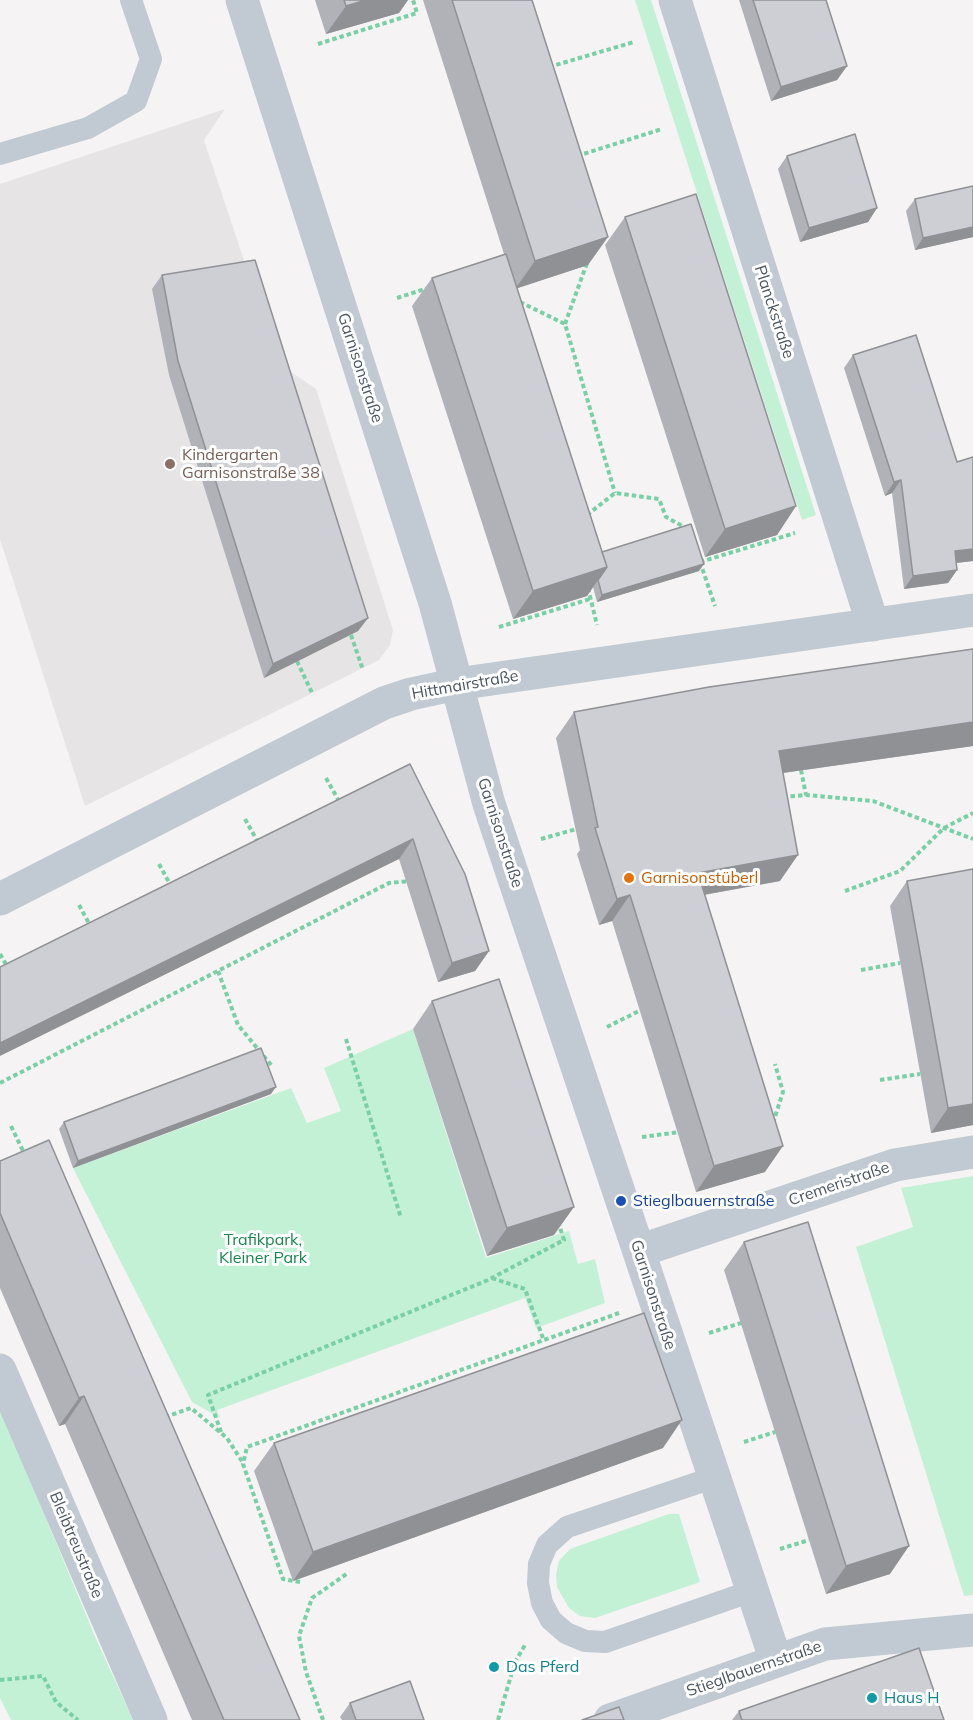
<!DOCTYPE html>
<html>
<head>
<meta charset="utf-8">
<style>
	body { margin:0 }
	canvas { display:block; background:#f5f3f3 }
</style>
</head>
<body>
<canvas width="973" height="1720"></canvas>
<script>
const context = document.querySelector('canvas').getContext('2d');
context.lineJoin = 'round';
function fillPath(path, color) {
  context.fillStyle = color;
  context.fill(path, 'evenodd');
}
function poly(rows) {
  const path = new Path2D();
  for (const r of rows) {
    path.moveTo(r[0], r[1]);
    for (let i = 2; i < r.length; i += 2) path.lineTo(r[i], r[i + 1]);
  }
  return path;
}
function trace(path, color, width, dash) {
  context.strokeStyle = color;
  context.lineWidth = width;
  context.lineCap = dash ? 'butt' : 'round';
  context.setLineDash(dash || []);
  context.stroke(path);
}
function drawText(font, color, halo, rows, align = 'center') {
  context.font = font + ' Mulish,sans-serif';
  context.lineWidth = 6;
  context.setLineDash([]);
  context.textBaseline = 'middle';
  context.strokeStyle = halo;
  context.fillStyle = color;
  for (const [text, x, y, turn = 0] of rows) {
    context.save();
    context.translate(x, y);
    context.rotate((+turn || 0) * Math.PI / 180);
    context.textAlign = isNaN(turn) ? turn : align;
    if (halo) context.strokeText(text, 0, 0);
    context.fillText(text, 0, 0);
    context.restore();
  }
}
const education = poly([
	[225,109,204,140,278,363,316,389,393,630,390,645,379,660,85,806,0,539,0,184]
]);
const green = poly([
	[635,0,651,0,816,515,802,520],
	[413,1029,486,1258,569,1231,578,1264,595,1259,605,1303,536,1328,525,1298,217,1410,220,1418,192,1402,73,1168,291,1088,307,1123,341,1111,324,1068],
	[973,1176,973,1595,964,1596,856,1247,913,1227,901,1188],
	[0,1408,96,1639,133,1720,11,1720,0,1698],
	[669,1514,679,1514,700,1582,595,1618,580,1616,569,1608,557,1587,556,1575,559,1561,570,1549]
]);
const path = poly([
	[318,44,417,13,413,0],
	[549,67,634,42],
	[577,156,662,129],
	[397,298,428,288],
	[520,302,565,324,615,493],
	[565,324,587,263],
	[587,515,615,493,659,499,666,517,686,528],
	[700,562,715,606],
	[700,562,795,533],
	[588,588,597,625],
	[499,627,590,599],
	[351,635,363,670],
	[297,661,313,695],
	[801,770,806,795],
	[326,778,340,803],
	[783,797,806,795,873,801,973,839],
	[245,819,259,844],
	[541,839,580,828],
	[159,864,171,886],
	[845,891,900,871,944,828,973,813],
	[79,905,91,927],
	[0,954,7,966],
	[861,970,900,963],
	[218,971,238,1025,272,1066],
	[607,1027,641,1010],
	[346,1039,401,1218],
	[880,1080,920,1074],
	[0,1083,389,883,411,881],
	[773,1123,783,1092,775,1064],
	[11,1126,25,1155],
	[642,1137,680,1132],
	[492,1278,525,1289,544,1341],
	[709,1333,741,1323],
	[165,1417,191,1408,227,1438,243,1463],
	[221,1432,208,1395,488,1280,564,1240,559,1225],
	[744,1442,775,1432],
	[780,1549,809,1540],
	[300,1582,283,1579,243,1464,247,1447,619,1313],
	[0,1680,43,1676,56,1702,78,1720],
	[323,1720,306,1672,299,1636,312,1598,348,1573],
	[498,1720,515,1662,525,1645]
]);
const service = poly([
	[0,154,88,128,136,101,151,59,131,0],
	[712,1478,567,1527,547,1545,539,1564,538,1583,542,1603,551,1620,566,1633,585,1641,605,1642,752,1591]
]);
const minor = poly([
	[242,0,435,603,489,804,776,1661],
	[675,0,873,625],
	[0,899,384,703,411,694,457,684,973,610],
	[639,1251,895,1165,973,1152],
	[0,1370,151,1720],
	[610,1720,825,1644,973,1630]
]);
const wall = poly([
	[315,0,408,0,399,13,326,34],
	[423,0,532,0,588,265,517,288,602,552,699,571,597,602,593,587,587,596,513,619,412,306,432,278,504,254],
	[739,0,826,0,847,66,837,80,771,101],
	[787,156,877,208,868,222,800,242,778,169],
	[973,186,973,237,915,250,906,211,915,199],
	[625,217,796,506,777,535,705,557,605,245],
	[162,275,368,618,358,631,264,678,169,375,152,289],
	[853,355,973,561,956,563,957,570,948,583,904,589,892,493,885,496,844,368],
	[574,712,973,746,783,773,780,881,704,895,765,1172,696,1192,612,921,599,925,577,854,580,850,556,738],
	[410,764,489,951,475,971,438,982,399,859,25,955],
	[973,869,973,1125,931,1133,890,906,907,881],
	[432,1001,554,1235,487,1256,413,1029],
	[271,1094,73,1168,59,1129,64,1122],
	[0,1161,300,1720,192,1720,65,1424,59,1426,0,1288],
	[744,1242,890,1574,826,1594,724,1270],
	[274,1443,663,1448,293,1581,254,1471],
	[350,1703,424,1720,342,1720,340,1717],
	[739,1711,944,1720,732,1720]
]);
const shadedWall = poly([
	[366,0,408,0,399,13,326,34,346,6],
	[847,66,837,80,771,101,781,87],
	[877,208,868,222,800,242,809,228],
	[973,227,973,237,915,250,923,238],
	[608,237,588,265,515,289,535,261],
	[901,480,892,493,885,496,894,482],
	[796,506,777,535,705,557,725,529],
	[973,549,973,561,946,564,955,551],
	[704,564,699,571,597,602,602,595],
	[607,567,587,596,513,619,533,591],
	[957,570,948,583,904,589,913,576],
	[368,618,358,631,264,678,273,664],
	[973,722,973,746,761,776,779,751],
	[413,839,399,859,0,1056,0,1043],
	[798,855,780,881,680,899,698,873],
	[630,895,612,921,599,925,617,899],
	[489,951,475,971,438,982,452,963],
	[276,1087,271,1094,73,1168,78,1161],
	[973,1104,973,1125,931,1133,948,1108],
	[783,1146,765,1172,696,1192,714,1166],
	[574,1207,554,1235,487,1256,507,1228],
	[84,1396,65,1424,59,1426,79,1398],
	[682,1420,663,1448,293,1581,313,1552],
	[909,1546,890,1574,826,1594,846,1566]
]);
const building = poly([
	[344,0,366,0,346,6,344,0],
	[452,0,532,0,608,237,535,261,452,0],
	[753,0,826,0,847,66,781,87,753,0],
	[855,134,877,208,809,228,787,156,855,134],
	[973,186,973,227,923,238,915,199,973,186],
	[696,194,796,506,725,529,625,217,696,194],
	[506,254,607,567,533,591,432,278,506,254],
	[255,260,368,618,273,664,178,361,162,275,255,260],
	[916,335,957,462,973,457,973,549,955,551,957,570,913,576,901,480,894,482,853,355,916,335],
	[691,524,704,564,602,595,598,580,607,567,602,552,691,524],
	[973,649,973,722,779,751,798,855,698,873,783,1146,714,1166,630,895,617,899,595,828,598,827,574,712,709,687,973,649],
	[410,764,465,874,489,951,452,963,413,839,0,1043,0,967,410,764],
	[973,869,973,1104,948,1108,907,881,973,869],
	[499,979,574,1207,507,1228,432,1001,499,979],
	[261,1048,276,1087,78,1161,64,1122,261,1048],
	[49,1140,300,1720,224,1720,84,1396,79,1398,0,1213,0,1161,49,1140],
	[808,1222,909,1546,846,1566,744,1242,808,1222],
	[644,1313,682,1420,313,1552,274,1443,644,1313],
	[919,1648,944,1720,742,1720,739,1711,919,1648],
	[410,1681,424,1720,356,1720,350,1703,410,1681],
	[619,1707,624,1720,582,1720,619,1707]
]);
const markers = [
	[170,464,6,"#8d6e63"],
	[629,878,6,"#e8710a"],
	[621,1201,6,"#1a4fb4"],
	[494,1667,6,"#0f9aa8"],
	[872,1698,6,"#0f9aa8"]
];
const streetNames = [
	["Planckstraße",774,312,72],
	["Garnisonstraße",360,368,72],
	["Hittmairstraße",465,685,-10],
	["Garnisonstraße",500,833,72],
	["Cremeristraße",839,1184,-19],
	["Garnisonstraße",653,1295,72],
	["Bleibtreustraße",76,1545,67],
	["Stieglbauernstraße",754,1669,-19]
];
const educationNames = [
	["Kindergarten",182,455],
	["Garnisonstraße 38",182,473]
];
const foodNames = [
	["Garnisonstüberl",641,878]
];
const transitNames = [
	["Stieglbauernstraße",633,1201]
];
const parkNames = [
	["Trafikpark,",263,1240],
	["Kleiner Park",263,1258]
];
const cultureNames = [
	["Das Pferd",506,1667],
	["Haus H",884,1698]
];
fillPath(education, '#e6e4e5');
fillPath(green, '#c3f1d5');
trace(path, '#7ad0a6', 4, [4.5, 3]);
trace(service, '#c1cad2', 22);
trace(minor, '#c1cad2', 33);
fillPath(wall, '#b0b2b7');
fillPath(shadedWall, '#909195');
fillPath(building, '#cdcfd5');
trace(building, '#909195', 1.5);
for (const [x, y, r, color] of markers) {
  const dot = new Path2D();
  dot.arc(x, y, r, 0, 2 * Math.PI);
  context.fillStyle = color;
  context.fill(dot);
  trace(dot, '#fff', 2);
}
drawText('16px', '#4a5661', '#fff', streetNames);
drawText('16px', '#785e54', '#fff', educationNames, 'left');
drawText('16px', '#c56008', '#fff', foodNames, 'left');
drawText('16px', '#164399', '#fff', transitNames, 'left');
drawText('16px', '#17864f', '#fff', parkNames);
drawText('16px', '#0d838f', '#fff', cultureNames, 'left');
</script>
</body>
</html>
